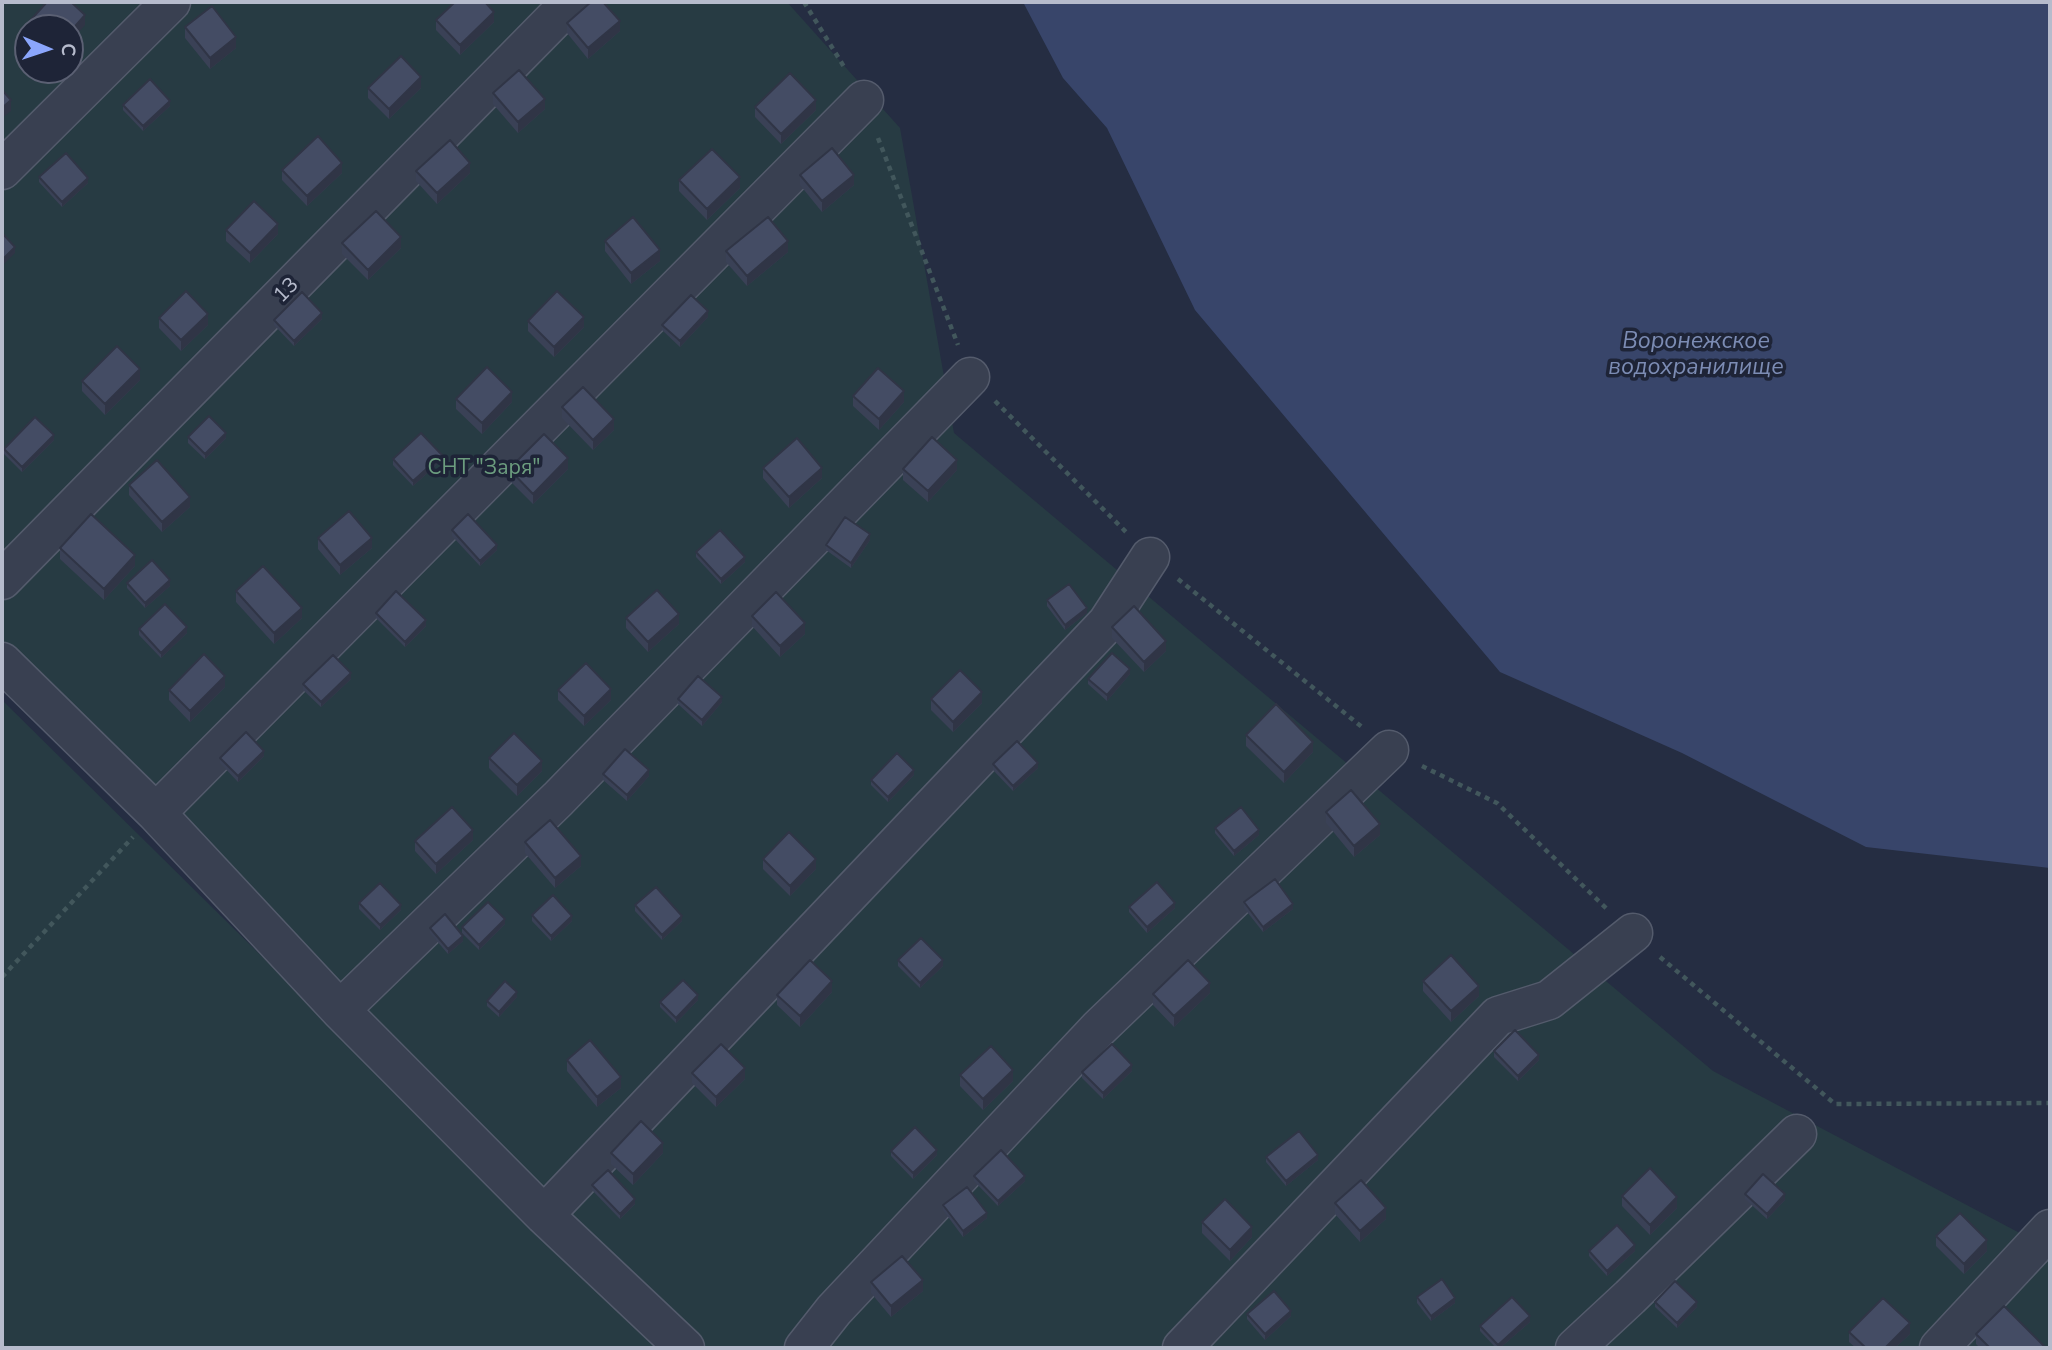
<!DOCTYPE html>
<html>
<head>
<meta charset="utf-8">
<style>
	body { margin:0 }
	#map { position:relative; width:2052px; height:1350px; overflow:hidden; background:#252d42; font-family:"Nunito Sans",sans-serif }
	canvas { display:block }
	.frame { position:absolute; inset:0; border:4px solid #b6bbcc; pointer-events:none }
	.north { position:absolute; left:14px; top:14px; width:70px; height:70px; box-sizing:border-box; background:#1e2437; border:2px solid #5b6073; border-radius:50%; rotate:92deg; font-size:19px; font-weight:700; line-height:28px; text-align:center; color:#b6bbcc }
	.north::after { content:''; display:block; margin:auto; width:24px; height:32px; background:#8ba6fc; clip-path:polygon(50% 0,100% 100%,50% 72%,0 100%) }
</style>
</head>
<body>
<div id="map">
<canvas width="2052" height="1350"></canvas>
<div class="frame"></div>
<div class="north">С</div>
</div>
<script>
const context = document.querySelector('canvas').getContext('2d');
context.lineJoin = 'round';
function fillPath(path, color) {
  context.fillStyle = color;
  context.fill(path, 'evenodd');
}
function poly(rows) {
  const path = new Path2D();
  for (const r of rows) {
    path.moveTo(r[0], r[1]);
    for (let i = 2; i < r.length; i += 2) path.lineTo(r[i], r[i + 1]);
  }
  return path;
}
function trace(path, color, width, dash) {
  context.strokeStyle = color;
  context.lineWidth = width;
  context.lineCap = dash ? 'butt' : 'round';
  context.setLineDash(dash || []);
  context.stroke(path);
}
function drawText(font, color, halo, rows, align = 'center') {
  context.font = font + ' "Nunito Sans",sans-serif';
  context.lineWidth = 7;
  context.setLineDash([]);
  context.textBaseline = 'middle';
  context.strokeStyle = halo;
  context.fillStyle = color;
  for (const [text, x, y, turn = 0] of rows) {
    context.save();
    context.translate(x, y);
    context.rotate((+turn || 0) * Math.PI / 180);
    context.textAlign = isNaN(turn) ? turn : align;
    if (halo) context.strokeText(text, 0, 0);
    context.fillText(text, 0, 0);
    context.restore();
  }
}
const green = poly([
	[2,2,787,2,900,128,954,433,1713,1071,2050,1249,2050,1348,705,1348,2,648],
	[28,28,70,28,70,70,28,70],
	[2,700,659,1348,2,1348]
]);
const water = poly([
	[1023,2,2050,2,2050,868,1866,847,1682,753,1500,672,1195,310,1107,128,1063,78]
]);
const path = poly([
	[804,2,846,70],
	[878,138,958,345],
	[995,401,1127,533],
	[1178,579,1362,727],
	[1422,766,1497,803,1607,909],
	[1660,957,1835,1104,2050,1103],
	[2,977,133,837]
]);
const street = poly([
	[2,170,171,2],
	[2,580,571,2],
	[2,662,156,813,340,1010,544,1215,685,1348],
	[156,813,864,100],
	[340,1010,558,799,970,377],
	[544,1215,1107,623,1150,557],
	[804,1348,834,1310,1099,1028,1389,750],
	[1182,1348,1498,1016,1549,1000,1633,933],
	[1575,1348,1630,1297,1797,1134],
	[1939,1348,2050,1229]
]);
const wall = poly([
	[436,20,494,22,460,55,436,30],
	[567,23,620,31,588,59,567,33],
	[185,27,236,48,210,69,185,38],
	[368,88,421,88,389,119,368,98],
	[493,93,545,109,518,133,493,104],
	[123,105,170,106,143,131,123,110],
	[755,107,816,110,781,144,755,117],
	[282,170,342,173,307,206,282,180],
	[416,171,470,173,437,204,416,181],
	[800,175,854,185,822,212,800,185],
	[39,177,88,183,62,207,39,182],
	[679,180,740,188,707,220,679,191],
	[226,230,278,234,250,263,226,241],
	[605,241,660,261,631,284,605,251],
	[342,243,401,248,368,280,342,254],
	[726,251,788,252,747,286,726,262],
	[708,317,680,347,662,330,662,325],
	[159,318,208,325,181,351,159,328],
	[322,319,294,346,274,325,274,320],
	[528,321,584,327,554,357,528,331],
	[140,380,105,415,82,391,82,381],
	[853,396,904,402,879,430,853,406],
	[456,399,512,402,482,434,456,409],
	[562,407,614,430,593,450,562,418],
	[188,437,226,438,205,459,188,443],
	[54,440,22,472,4,454,4,449],
	[393,459,442,460,413,486,393,465],
	[763,468,822,478,789,508,763,478],
	[509,469,568,469,533,504,509,480],
	[903,469,957,470,928,502,903,480],
	[129,485,190,507,162,532,129,495],
	[452,530,497,550,480,566,452,536],
	[318,538,372,548,340,575,318,549],
	[870,540,851,568,826,550,826,545],
	[60,548,135,566,104,600,60,559],
	[696,552,745,562,721,584,696,557],
	[127,583,170,586,145,608,127,588],
	[236,591,302,618,274,644,236,602],
	[1047,600,1087,613,1065,630,1047,606],
	[376,613,426,626,405,647,376,618],
	[752,616,805,634,780,657,752,626],
	[626,618,679,624,648,652,626,628],
	[1112,627,1166,651,1144,672,1112,638],
	[139,629,187,633,161,658,139,635],
	[1130,674,1107,701,1088,684,1088,679],
	[351,679,321,707,303,690,303,684],
	[225,687,190,722,169,700,169,690],
	[558,690,611,700,584,726,558,700],
	[678,699,722,702,702,726,678,704],
	[931,699,982,703,953,732,931,710],
	[1246,735,1313,752,1284,783,1246,746],
	[264,756,238,782,220,763,220,758],
	[489,758,542,771,517,796,489,768],
	[993,764,1038,768,1013,791,993,770],
	[603,774,649,776,627,801,603,780],
	[914,775,888,802,871,785,871,780],
	[1326,812,1380,835,1354,857,1326,823],
	[1215,828,1259,835,1234,856,1215,833],
	[473,840,436,874,415,851,415,841],
	[525,842,581,866,555,888,525,853],
	[763,859,816,869,790,896,763,869],
	[1244,902,1293,909,1263,932,1244,908],
	[359,903,401,910,380,930,359,909],
	[635,905,682,921,662,940,635,911],
	[1129,907,1175,908,1147,933,1129,912],
	[532,915,572,921,551,941,532,921],
	[505,924,479,950,462,933,462,927],
	[430,928,463,941,448,954,430,933],
	[898,960,943,966,920,988,898,966],
	[1423,981,1479,996,1451,1022,1423,991],
	[832,992,800,1027,777,1005,777,995],
	[1210,993,1174,1027,1153,1005,1153,994],
	[517,997,499,1017,487,1006,487,1001],
	[698,1000,676,1023,660,1007,660,1002],
	[1494,1051,1539,1060,1518,1081,1494,1057],
	[567,1060,621,1088,597,1107,567,1071],
	[1132,1071,1103,1099,1082,1078,1082,1072],
	[692,1073,745,1079,716,1107,692,1083],
	[960,1075,1013,1081,983,1110,960,1086],
	[891,1151,937,1155,913,1179,891,1156],
	[611,1153,663,1153,633,1185,611,1164],
	[1266,1157,1318,1160,1286,1186,1266,1162],
	[974,1176,1025,1181,998,1206,974,1181],
	[592,1185,635,1204,620,1219,592,1190],
	[1745,1194,1785,1200,1767,1219,1745,1199],
	[1622,1196,1677,1208,1650,1235,1622,1206],
	[1335,1203,1386,1219,1360,1242,1335,1214],
	[943,1205,987,1218,963,1237,943,1210],
	[1202,1222,1252,1237,1230,1261,1202,1233],
	[1936,1236,1987,1251,1964,1274,1936,1246],
	[1589,1251,1635,1251,1607,1276,1589,1256],
	[871,1282,923,1291,891,1317,871,1293],
	[1417,1297,1455,1303,1431,1321,1417,1303],
	[1655,1302,1697,1307,1677,1328,1655,1307],
	[1247,1314,1291,1316,1265,1340,1247,1319],
	[1530,1322,1500,1348,1496,1348,1480,1331,1480,1326],
	[1849,1332,1910,1334,1895,1348,1856,1348,1849,1342],
	[1976,1334,2046,1348,1980,1348,1976,1344]
]);
const shadedWall = poly([
	[494,12,494,22,460,55,460,45],
	[85,15,85,25,70,42,70,32],
	[620,21,620,31,588,59,588,48],
	[236,37,236,48,210,69,210,58],
	[421,77,421,88,389,119,389,109],
	[545,99,545,109,518,133,518,122],
	[11,100,11,111,2,118,2,108],
	[816,100,816,110,781,144,781,134],
	[170,101,170,106,143,131,143,126],
	[342,163,342,173,307,206,307,196],
	[470,163,470,173,437,204,437,193],
	[854,175,854,185,822,212,822,201],
	[740,177,740,188,707,220,707,209],
	[88,178,88,183,62,207,62,202],
	[278,224,278,234,250,263,250,253],
	[401,237,401,248,368,280,368,270],
	[788,241,788,252,747,286,747,276],
	[15,247,15,253,2,266,2,260],
	[660,250,660,261,631,284,631,273],
	[708,311,708,317,680,347,680,341],
	[322,313,322,319,294,346,294,341],
	[208,314,208,325,181,351,181,340],
	[584,317,584,327,554,357,554,347],
	[140,369,140,380,105,415,105,404],
	[904,391,904,402,879,430,879,419],
	[512,392,512,402,482,434,482,423],
	[614,419,614,430,593,450,593,440],
	[226,433,226,438,205,459,205,454],
	[54,435,54,440,22,472,22,467],
	[442,455,442,460,413,486,413,481],
	[568,458,568,469,533,504,533,494],
	[957,460,957,470,928,502,928,491],
	[822,468,822,478,789,508,789,497],
	[190,497,190,507,162,532,162,522],
	[870,534,870,540,851,568,851,563],
	[372,538,372,548,340,575,340,565],
	[497,545,497,550,480,566,480,561],
	[135,555,135,566,104,600,104,589],
	[745,557,745,562,721,584,721,579],
	[170,580,170,586,145,608,145,603],
	[302,608,302,618,274,644,274,633],
	[1087,608,1087,613,1065,630,1065,625],
	[679,614,679,624,648,652,648,642],
	[426,620,426,626,405,647,405,642],
	[805,623,805,634,780,657,780,646],
	[187,627,187,633,161,658,161,653],
	[1166,641,1166,651,1144,672,1144,662],
	[1130,669,1130,674,1107,701,1107,695],
	[351,673,351,679,321,707,321,702],
	[225,676,225,687,190,722,190,711],
	[611,689,611,700,584,726,584,716],
	[982,692,982,703,953,732,953,722],
	[722,697,722,702,702,726,702,720],
	[1313,742,1313,752,1284,783,1284,772],
	[264,751,264,756,238,782,238,776],
	[542,761,542,771,517,796,517,785],
	[1038,763,1038,768,1013,791,1013,786],
	[649,770,649,776,627,801,627,795],
	[914,770,914,775,888,802,888,797],
	[1380,824,1380,835,1354,857,1354,846],
	[473,830,473,840,436,874,436,864],
	[1259,830,1259,835,1234,856,1234,851],
	[581,856,581,866,555,888,555,878],
	[816,859,816,869,790,896,790,886],
	[1175,903,1175,908,1147,933,1147,927],
	[1293,904,1293,909,1263,932,1263,927],
	[401,905,401,910,380,930,380,925],
	[572,916,572,921,551,941,551,936],
	[682,916,682,921,662,940,662,935],
	[505,919,505,924,479,950,479,945],
	[463,936,463,941,448,954,448,949],
	[943,960,943,966,920,988,920,983],
	[832,981,832,992,800,1027,800,1016],
	[1210,983,1210,993,1174,1027,1174,1016],
	[1479,986,1479,996,1451,1022,1451,1011],
	[517,992,517,997,499,1017,499,1012],
	[698,995,698,1000,676,1023,676,1018],
	[1539,1055,1539,1060,1518,1081,1518,1076],
	[1132,1065,1132,1071,1103,1099,1103,1093],
	[745,1068,745,1079,716,1107,716,1097],
	[1013,1070,1013,1081,983,1110,983,1099],
	[621,1077,621,1088,597,1107,597,1097],
	[663,1143,663,1153,633,1185,633,1174],
	[937,1150,937,1155,913,1179,913,1173],
	[1318,1155,1318,1160,1286,1186,1286,1181],
	[1025,1176,1025,1181,998,1206,998,1201],
	[1785,1194,1785,1200,1767,1219,1767,1214],
	[1677,1197,1677,1208,1650,1235,1650,1225],
	[635,1199,635,1204,620,1219,620,1214],
	[1386,1208,1386,1219,1360,1242,1360,1231],
	[987,1213,987,1218,963,1237,963,1231],
	[1252,1227,1252,1237,1230,1261,1230,1250],
	[1987,1240,1987,1251,1964,1274,1964,1264],
	[1635,1245,1635,1251,1607,1276,1607,1271],
	[923,1280,923,1291,891,1317,891,1306],
	[1455,1298,1455,1303,1431,1321,1431,1316],
	[1697,1302,1697,1307,1677,1328,1677,1323],
	[1291,1311,1291,1316,1265,1340,1265,1334],
	[1530,1316,1530,1322,1500,1348,1498,1348,1498,1345],
	[1910,1323,1910,1334,1895,1348,1885,1348]
]);
const building = poly([
	[47,2,71,2,85,15,70,32,70,28,33,28,28,23,47,2],
	[455,2,485,2,494,12,460,45,436,20,455,2],
	[591,2,603,2,620,21,588,48,567,23,591,2],
	[212,6,236,37,210,58,185,27,212,6],
	[401,56,421,77,389,109,368,88,401,56],
	[519,70,545,99,518,122,493,93,519,70],
	[790,73,816,100,781,134,755,107,790,73],
	[150,79,170,101,143,126,123,105,150,79],
	[2,90,11,100,2,108,2,90],
	[318,136,342,163,307,196,282,170,318,136],
	[450,140,470,163,437,193,416,171,450,140],
	[832,148,854,175,822,201,800,175,832,148],
	[712,149,740,177,707,209,679,180,712,149],
	[66,153,88,178,62,202,39,177,66,153],
	[254,201,278,224,250,253,226,230,254,201],
	[376,211,401,237,368,270,342,243,376,211],
	[633,217,660,250,631,273,605,241,633,217],
	[768,217,788,241,747,276,726,251,768,217],
	[2,233,15,247,2,260,2,233],
	[186,291,208,314,181,340,159,318,186,291],
	[557,291,584,317,554,347,528,321,557,291],
	[302,292,322,313,294,341,274,320,302,292],
	[691,295,708,311,680,341,662,325,691,295],
	[117,346,140,369,105,404,82,381,117,346],
	[487,367,512,392,482,423,456,399,487,367],
	[878,368,904,391,879,419,853,396,878,368],
	[583,387,614,419,593,440,562,407,583,387],
	[209,416,226,433,205,454,188,437,209,416],
	[35,417,54,435,22,467,4,449,35,417],
	[421,433,442,455,413,481,393,459,421,433],
	[544,434,568,458,533,494,509,469,544,434],
	[932,437,957,460,928,491,903,469,932,437],
	[797,438,822,468,789,497,763,468,797,438],
	[157,460,190,497,162,522,129,485,157,460],
	[349,511,372,538,340,565,318,538,349,511],
	[91,514,135,555,104,589,60,548,91,514],
	[468,514,497,545,480,561,452,530,468,514],
	[845,517,870,534,851,563,826,545,845,517],
	[720,530,745,557,721,579,696,552,720,530],
	[152,560,170,580,145,603,127,583,152,560],
	[263,566,302,608,274,633,236,591,263,566],
	[1069,584,1087,608,1065,625,1047,600,1069,584],
	[657,590,679,614,648,642,626,618,657,590],
	[396,591,426,620,405,642,376,613,396,591],
	[776,592,805,623,780,646,752,616,776,592],
	[165,604,187,627,161,653,139,629,165,604],
	[1134,606,1166,641,1144,662,1112,627,1134,606],
	[1112,653,1130,669,1107,695,1088,679,1112,653],
	[204,654,225,676,190,711,169,690,204,654],
	[333,655,351,673,321,702,303,684,333,655],
	[586,663,611,689,584,716,558,690,586,663],
	[960,670,982,692,953,722,931,699,960,670],
	[698,676,722,697,702,720,678,699,698,676],
	[1276,704,1313,742,1284,772,1246,735,1276,704],
	[246,732,264,751,238,776,220,758,246,732],
	[514,733,542,761,517,785,489,758,514,733],
	[1017,741,1038,763,1013,786,993,764,1017,741],
	[625,749,649,770,627,795,603,774,625,749],
	[897,753,914,770,888,797,871,780,897,753],
	[1351,790,1380,824,1354,846,1326,812,1351,790],
	[452,807,473,830,436,864,415,841,452,807],
	[1241,807,1259,830,1234,851,1215,828,1241,807],
	[550,820,581,856,555,878,525,842,550,820],
	[789,832,816,859,790,886,763,859,789,832],
	[1275,879,1293,904,1263,927,1244,902,1275,879],
	[1157,882,1175,903,1147,927,1129,907,1157,882],
	[380,883,401,905,380,925,359,903,380,883],
	[656,887,682,916,662,935,635,905,656,887],
	[553,895,572,916,551,936,532,915,553,895],
	[488,902,505,919,479,945,462,927,488,902],
	[445,914,463,936,448,949,430,928,445,914],
	[921,938,943,960,920,983,898,960,921,938],
	[1451,955,1479,986,1451,1011,1423,981,1451,955],
	[810,960,832,981,800,1016,777,995,810,960],
	[1188,960,1210,983,1174,1016,1153,994,1188,960],
	[683,980,698,995,676,1018,660,1002,683,980],
	[505,981,517,992,499,1012,487,1001,505,981],
	[1515,1030,1539,1055,1518,1076,1494,1051,1515,1030],
	[590,1040,621,1077,597,1097,567,1060,590,1040],
	[721,1044,745,1068,716,1097,692,1073,721,1044],
	[1112,1044,1132,1065,1103,1093,1082,1072,1112,1044],
	[991,1046,1013,1070,983,1099,960,1075,991,1046],
	[641,1121,663,1143,633,1174,611,1153,641,1121],
	[915,1127,937,1150,913,1173,891,1151,915,1127],
	[1299,1131,1318,1155,1286,1181,1266,1157,1299,1131],
	[1001,1150,1025,1176,998,1201,974,1176,1001,1150],
	[1650,1168,1677,1197,1650,1225,1622,1196,1650,1168],
	[608,1170,635,1199,620,1214,592,1185,608,1170],
	[1763,1174,1785,1194,1767,1214,1745,1194,1763,1174],
	[1361,1180,1386,1208,1360,1231,1335,1203,1361,1180],
	[967,1187,987,1213,963,1231,943,1205,967,1187],
	[1225,1199,1252,1227,1230,1250,1202,1222,1225,1199],
	[1960,1213,1987,1240,1964,1264,1936,1236,1960,1213],
	[1617,1225,1635,1245,1607,1271,1589,1251,1617,1225],
	[902,1256,923,1280,891,1306,871,1282,902,1256],
	[1442,1279,1455,1298,1431,1316,1417,1297,1442,1279],
	[1675,1281,1697,1302,1677,1323,1655,1302,1675,1281],
	[1274,1291,1291,1311,1265,1334,1247,1314,1274,1291],
	[1512,1297,1530,1316,1498,1345,1480,1326,1512,1297],
	[1883,1298,1910,1323,1885,1348,1866,1348,1849,1332,1883,1298],
	[2004,1306,2046,1348,1990,1348,1976,1334,2004,1306]
]);
const streetNames = [
	["13",287,291,-45]
];
const parkNames = [
	["СНТ \"Заря\"",484,469]
];
const waterNames = [
	["Воронежское",1696,342],
	["водохранилище",1696,368]
];
fillPath(green, '#273b43');
fillPath(water, '#38456a');
trace(street, '#545b6c', 41);
trace(path, '#42575c', 4.5, [5, 5]);
trace(street, '#394051', 38);
fillPath(wall, '#3a4156');
fillPath(shadedWall, '#303546');
fillPath(building, '#444c64');
trace(building, '#303546', 2);
drawText('21px', '#b6bbcc', '#1e2437', streetNames);
drawText('21px', '#6c9d7f', '#1e2437', parkNames);
drawText('italic 23px', '#7c8cb4', '#1e2437', waterNames);
</script>
</body>
</html>
